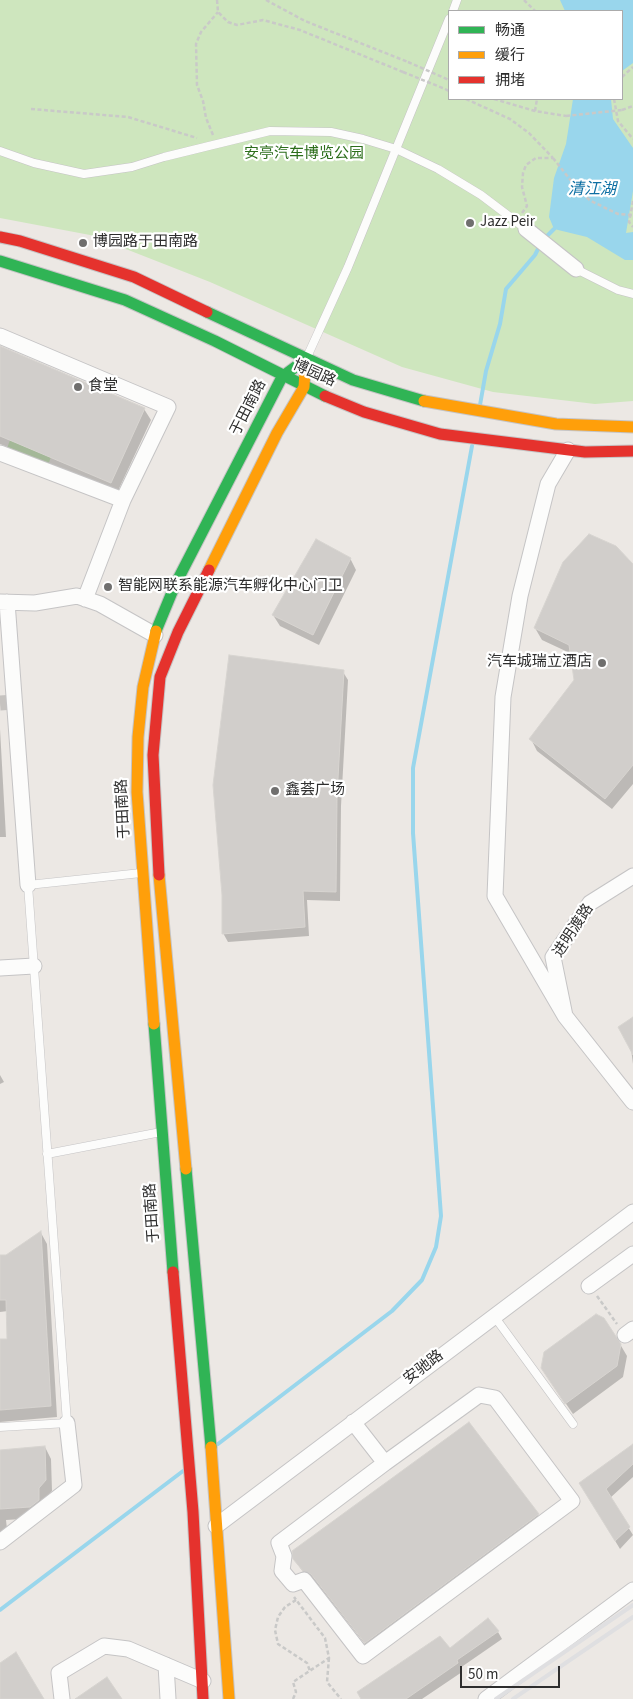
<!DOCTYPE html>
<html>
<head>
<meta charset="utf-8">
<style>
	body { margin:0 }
	#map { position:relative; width:633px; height:1699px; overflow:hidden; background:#ece8e4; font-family:"Source Sans 3","Noto Sans SC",sans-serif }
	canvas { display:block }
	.legend { position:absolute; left:448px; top:10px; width:175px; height:90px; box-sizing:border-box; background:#fff; border:1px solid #ababab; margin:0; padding:6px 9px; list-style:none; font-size:15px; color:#2e2e2e }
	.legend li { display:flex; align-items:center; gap:10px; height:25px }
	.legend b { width:25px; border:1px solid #ababab }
	.scale { position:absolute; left:460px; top:1666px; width:100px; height:22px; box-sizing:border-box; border:2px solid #2e2e2e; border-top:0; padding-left:6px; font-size:15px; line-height:18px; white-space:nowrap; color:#2e2e2e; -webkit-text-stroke:4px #fff; paint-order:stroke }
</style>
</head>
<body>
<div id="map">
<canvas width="633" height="1699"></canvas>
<ul class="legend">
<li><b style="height:6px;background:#30b455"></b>畅通</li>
<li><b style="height:6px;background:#ff9f0a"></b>缓行</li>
<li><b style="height:6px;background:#e5322d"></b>拥堵</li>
</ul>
<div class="scale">50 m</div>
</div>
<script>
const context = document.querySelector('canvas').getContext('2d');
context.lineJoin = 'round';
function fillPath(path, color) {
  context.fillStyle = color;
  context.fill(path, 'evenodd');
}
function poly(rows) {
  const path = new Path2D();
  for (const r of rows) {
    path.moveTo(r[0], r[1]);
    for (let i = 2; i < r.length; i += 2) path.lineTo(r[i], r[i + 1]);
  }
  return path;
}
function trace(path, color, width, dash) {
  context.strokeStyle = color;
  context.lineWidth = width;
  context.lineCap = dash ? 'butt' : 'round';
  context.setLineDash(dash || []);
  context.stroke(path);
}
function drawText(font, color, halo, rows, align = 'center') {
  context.font = font + ' "Source Sans 3","Noto Sans SC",sans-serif';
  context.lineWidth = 4.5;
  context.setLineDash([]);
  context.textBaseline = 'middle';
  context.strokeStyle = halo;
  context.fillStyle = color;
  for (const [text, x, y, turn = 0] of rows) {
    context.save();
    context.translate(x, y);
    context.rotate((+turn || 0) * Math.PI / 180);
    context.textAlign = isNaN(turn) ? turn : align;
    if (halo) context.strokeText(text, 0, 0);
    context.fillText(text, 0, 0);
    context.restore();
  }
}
const green = poly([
	[0,0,633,0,633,401,595,404,493,392,402,367,210,282,90,235,0,218],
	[449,11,622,11,622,99,449,99],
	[10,440,51,457,47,468,6,451]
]);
const water = poly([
	[560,0,633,0,633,63,622,71,622,11,565,11],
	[573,99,611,99,613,119,633,148,633,191,626,233,633,232,633,260,625,260,587,237,554,229,549,217,554,178,566,144]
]);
const shadow = poly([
	[0,348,144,409,151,420,117,493,0,444],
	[350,558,356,570,319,645,280,626,273,615],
	[633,566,633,784,612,809,537,751,531,739,576,681,572,654,542,640,535,628],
	[343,672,348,680,341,806,340,901,307,900,309,936,228,942,223,933],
	[0,729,6,837,0,837],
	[633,1018,633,1064,631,1049],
	[0,1075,4,1082,0,1084],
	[41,1233,47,1244,57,1417,0,1422,0,1340,8,1340,8,1311,0,1312,0,1257,7,1256],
	[620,1344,627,1356,623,1377,573,1414,549,1379],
	[45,1447,51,1459,52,1491,45,1499,37,1518,6,1520,8,1538,0,1546,0,1452],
	[633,1451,633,1477,610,1498,633,1535,620,1549,581,1484],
	[538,1515,544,1526,372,1653,319,1586,310,1582,294,1559],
	[498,1632,502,1639,460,1668,462,1672,422,1699,362,1699,449,1650]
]);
const stream = poly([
	[544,239,554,229],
	[480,405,486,371,500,324,506,289,535,255,540,245],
	[218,1444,392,1311,422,1280,436,1247,441,1216,413,833,413,768,472,446],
	[0,1610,183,1471]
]);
const building = poly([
	[0,346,145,408,111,483,0,436,0,346],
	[589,534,616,546,633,564,633,765,605,799,529,739,574,680,569,645,534,628,563,562,589,534],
	[316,539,351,558,313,635,272,615,316,539],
	[229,655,344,670,337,796,336,892,303,891,305,927,222,934,222,895,213,785,229,655],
	[633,1017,633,1055,618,1027,633,1017],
	[41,1231,51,1406,0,1410,0,1339,7,1339,6,1300,0,1300,0,1255,6,1255,41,1231],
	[596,1314,604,1318,621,1344,617,1366,565,1404,541,1368,544,1352,596,1314],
	[469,1422,539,1514,365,1643,311,1574,303,1571,293,1559,292,1551,469,1422],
	[633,1444,633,1464,606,1489,630,1527,615,1541,579,1483,633,1444],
	[45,1446,46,1480,39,1488,39,1500,30,1507,0,1509,0,1450,45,1446],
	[488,1618,499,1631,457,1660,458,1663,406,1699,361,1699,357,1692,440,1636,450,1648,488,1618],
	[16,1652,44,1699,0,1699,0,1663,16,1652],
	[107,1677,122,1699,75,1699,107,1677]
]);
const streetTunnel = poly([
	[0,703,14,702]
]);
const path = poly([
	[217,0,218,12,228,22,237,25,263,20,300,30,403,72],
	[266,0,305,21,408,62],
	[524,0,535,11],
	[622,77,633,67],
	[445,89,449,91],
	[466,99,510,119,529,133,553,158],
	[494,99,535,111,566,116],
	[614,99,618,121,633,139],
	[31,109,128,117,197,138],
	[622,110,633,106],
	[535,111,537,99],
	[213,135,206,118,203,101,197,85,196,44,201,32,218,12],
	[633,201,629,222,633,227],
	[522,213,527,206,522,187,523,173,526,165,536,158,553,158],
	[597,1296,617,1324],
	[296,1600,285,1607,278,1617,275,1630,278,1644,307,1663,310,1671],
	[329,1658,327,1682,341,1699],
	[293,1699,296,1692,293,1682,329,1658,325,1638,294,1597]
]);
const lane = poly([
	[453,11,457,0],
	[449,19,396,149,438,169,481,195,526,229],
	[0,151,34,163,84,174,132,167,164,157,270,131,331,132,363,139,396,149,348,267,307,357],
	[576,269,618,290,633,294],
	[47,1154,161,1132],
	[494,1316,573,1424],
	[0,1427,67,1423,28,885,141,873]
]);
const street = poly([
	[526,229,576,269],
	[0,336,168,407,123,500],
	[0,453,123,500,85,599],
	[0,602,35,603,77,596,100,604,155,635],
	[7,602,28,885],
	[633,876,590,903,553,957,565,1016,633,1102],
	[0,968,34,966],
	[565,1016,495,896,503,697,520,596,548,484,568,450],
	[589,1286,633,1254],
	[625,1335,633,1329],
	[353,1422,385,1463,479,1395,495,1398,572,1501,363,1656,304,1580,293,1584,282,1571,284,1556,279,1543,385,1463],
	[216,1526,633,1212],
	[0,1542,74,1485,67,1423],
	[166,1665,168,1699],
	[62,1699,59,1673,104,1646,128,1649,203,1681],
	[486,1699,633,1590]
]);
const fast = poly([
	[0,261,125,300,215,341,325,396],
	[207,312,353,380,424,401],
	[156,631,175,585,282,377,306,359],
	[154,1024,173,1272],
	[186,1169,211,1447]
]);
const slow = poly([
	[424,401,556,424,633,427],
	[209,570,277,433,304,387,305,371],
	[159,875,186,1169],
	[154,1024,137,792,138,737,143,687,156,631],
	[211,1447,229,1699]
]);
const jam = poly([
	[0,237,20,241,134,277,207,312],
	[325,396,364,412,440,434,585,452,633,451],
	[159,875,153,755,160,677,178,632,209,570],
	[173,1272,193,1512,203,1699]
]);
const rail = poly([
	[496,1699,633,1605],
	[513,1699,633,1617]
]);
const pathBridge = poly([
	[408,62,449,80],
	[403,72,445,89],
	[566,116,622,110],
	[553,158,580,192,591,201,618,214,633,215]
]);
const markers = [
	[470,223,5,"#706f6e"],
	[83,243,5,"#706f6e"],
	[78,387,5,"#706f6e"],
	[108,587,5,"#706f6e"],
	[602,663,5,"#706f6e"],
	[275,791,5,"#706f6e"]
];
const parkNames = [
	["安亭汽车博览公园",304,155]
];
const poiNames = [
	["Jazz Peir",480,223],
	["博园路于田南路",93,243],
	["食堂",88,387],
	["智能网联系能源汽车孵化中心门卫",118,587],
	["汽车城瑞立酒店",592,663,"right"],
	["鑫荟广场",285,791]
];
const streetNames = [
	["博园路",314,374,24],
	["于田南路",249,408,-63],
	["于田南路",124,809,-93],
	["进明渡路",574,931,-57],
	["于田南路",153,1213,-94],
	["安驰路",424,1368,-37]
];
const waterNames = [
	["清江湖",592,190]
];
fillPath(green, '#cee6be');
fillPath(water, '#99d6ec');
fillPath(shadow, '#0003');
trace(stream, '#99d6ec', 4);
fillPath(building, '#d1cecb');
trace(building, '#d7d4d0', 1);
trace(streetTunnel, '#c6c3c0', 15, [15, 8]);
trace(lane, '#c5c4c5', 9);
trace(street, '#c5c4c5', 17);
trace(fast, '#c5c4c5', 13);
trace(slow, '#c5c4c5', 13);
trace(jam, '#c5c4c5', 13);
trace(path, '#c9c9c8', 2.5, [4, 2.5]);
trace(lane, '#fcfcfb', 8);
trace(street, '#fcfcfb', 15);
trace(fast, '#30b455', 11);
trace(slow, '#ff9f0a', 11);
trace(jam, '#e5322d', 11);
trace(rail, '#dfdfe1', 4);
trace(pathBridge, '#c9c9c8', 2.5, [4, 2.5]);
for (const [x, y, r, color] of markers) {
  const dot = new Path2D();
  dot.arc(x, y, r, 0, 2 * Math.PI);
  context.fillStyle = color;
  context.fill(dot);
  trace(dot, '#fff', 2);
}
drawText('15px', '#2c6e1b', '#fff', parkNames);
drawText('15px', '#2e2e2e', '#fff', poiNames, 'left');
drawText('15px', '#2e2e2e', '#fff', streetNames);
drawText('italic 16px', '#0d6fa3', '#fff', waterNames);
</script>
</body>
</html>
